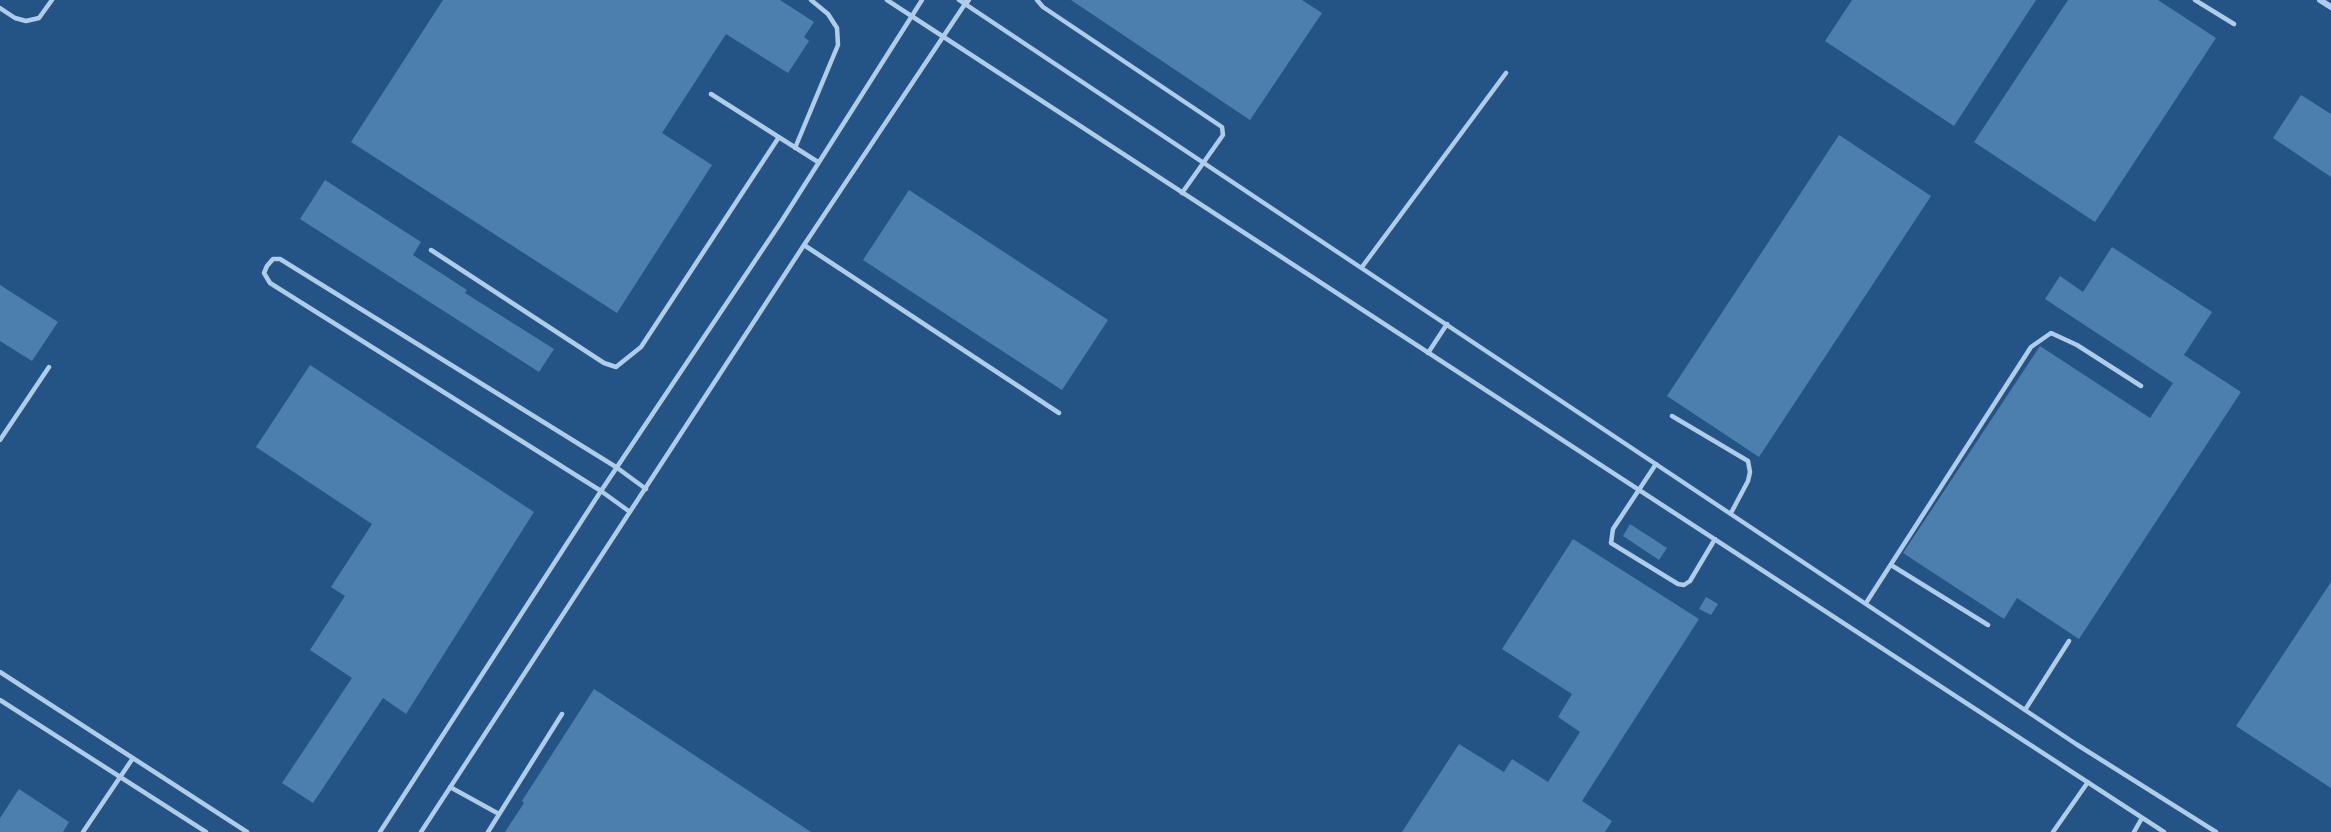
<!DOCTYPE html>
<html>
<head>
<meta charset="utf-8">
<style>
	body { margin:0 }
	canvas { display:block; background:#245486 }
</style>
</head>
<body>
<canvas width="2331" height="832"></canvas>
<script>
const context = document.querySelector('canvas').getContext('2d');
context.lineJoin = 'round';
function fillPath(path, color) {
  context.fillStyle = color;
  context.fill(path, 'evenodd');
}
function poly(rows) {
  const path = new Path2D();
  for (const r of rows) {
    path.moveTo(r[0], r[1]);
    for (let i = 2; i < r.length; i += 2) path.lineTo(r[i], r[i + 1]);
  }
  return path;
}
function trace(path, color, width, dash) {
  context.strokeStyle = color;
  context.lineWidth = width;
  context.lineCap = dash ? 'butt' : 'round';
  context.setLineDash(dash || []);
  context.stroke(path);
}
const building = poly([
	[443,0,780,0,814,22,804,37,809,41,788,73,726,34,662,133,712,165,617,313,351,142],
	[1071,0,1302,0,1322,13,1250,120],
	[1852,0,2036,0,1954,126,1825,41],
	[2068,0,2158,0,2216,38,2095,222,1974,142],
	[2301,95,2331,114,2331,177,2273,138],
	[1839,135,1931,196,1759,457,1667,396],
	[325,180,421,242,413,255,467,290,465,293,554,349,539,372,300,219],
	[909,190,1108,320,1062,390,863,260],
	[2112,247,2212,312,2184,355,2241,392,2079,639,2017,598,2004,619,1903,553,2040,346,2150,418,2173,383,2045,299,2060,276,2083,292],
	[0,285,58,322,32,361,0,341],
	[310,365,534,512,406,714,383,698,313,803,282,783,352,678,310,650,345,596,331,587,372,524,256,447],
	[1630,524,1667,548,1659,560,1623,536],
	[1573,539,1699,619,1582,801,1612,821,1605,832,1402,832,1459,744,1504,772,1512,759,1548,782,1580,732,1558,717,1572,694,1502,649],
	[2331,582,2331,788,2236,726],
	[1706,597,1718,604,1711,615,1699,609],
	[594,689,811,832,505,832,524,803,522,801],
	[19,789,69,822,63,832,0,832,0,818]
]);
const lane = poly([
	[887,0,2164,832],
	[959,0,2076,744,2216,832],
	[1037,0,1043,7,1222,127,1223,135,1182,193],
	[2195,0,2234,24],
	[0,8,15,18,26,21,39,18,52,0],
	[711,94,818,162],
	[795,148,838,45,837,28,828,14,811,0],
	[804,245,1059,413],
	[431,250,604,363,616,367,641,347,779,137],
	[1362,267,1506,73],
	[1428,353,1447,324],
	[1672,416,1748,461,1750,472,1748,481,1731,513],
	[0,440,49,367],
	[1656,464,1613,529,1611,543,1678,584,1684,585,1690,581,1715,539],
	[630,512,601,491,270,283,264,273,267,266,273,259,280,259,616,467,646,489],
	[1891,565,1988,625],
	[1866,603,2031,347,2051,333,2077,345,2141,386],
	[0,672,247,832],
	[0,700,206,832],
	[2025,710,2069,641],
	[450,787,499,814],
	[83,832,133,758],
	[380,832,601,491,781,222,922,0],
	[421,832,804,245,965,4],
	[488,832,562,714],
	[2053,832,2088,782],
	[2134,832,2142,818]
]);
const street = poly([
	[2320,0,2331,7],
	[965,4,968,0]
]);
fillPath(building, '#4c7eae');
trace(lane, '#afcce9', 4.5);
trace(street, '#afcce9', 6);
</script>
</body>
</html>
